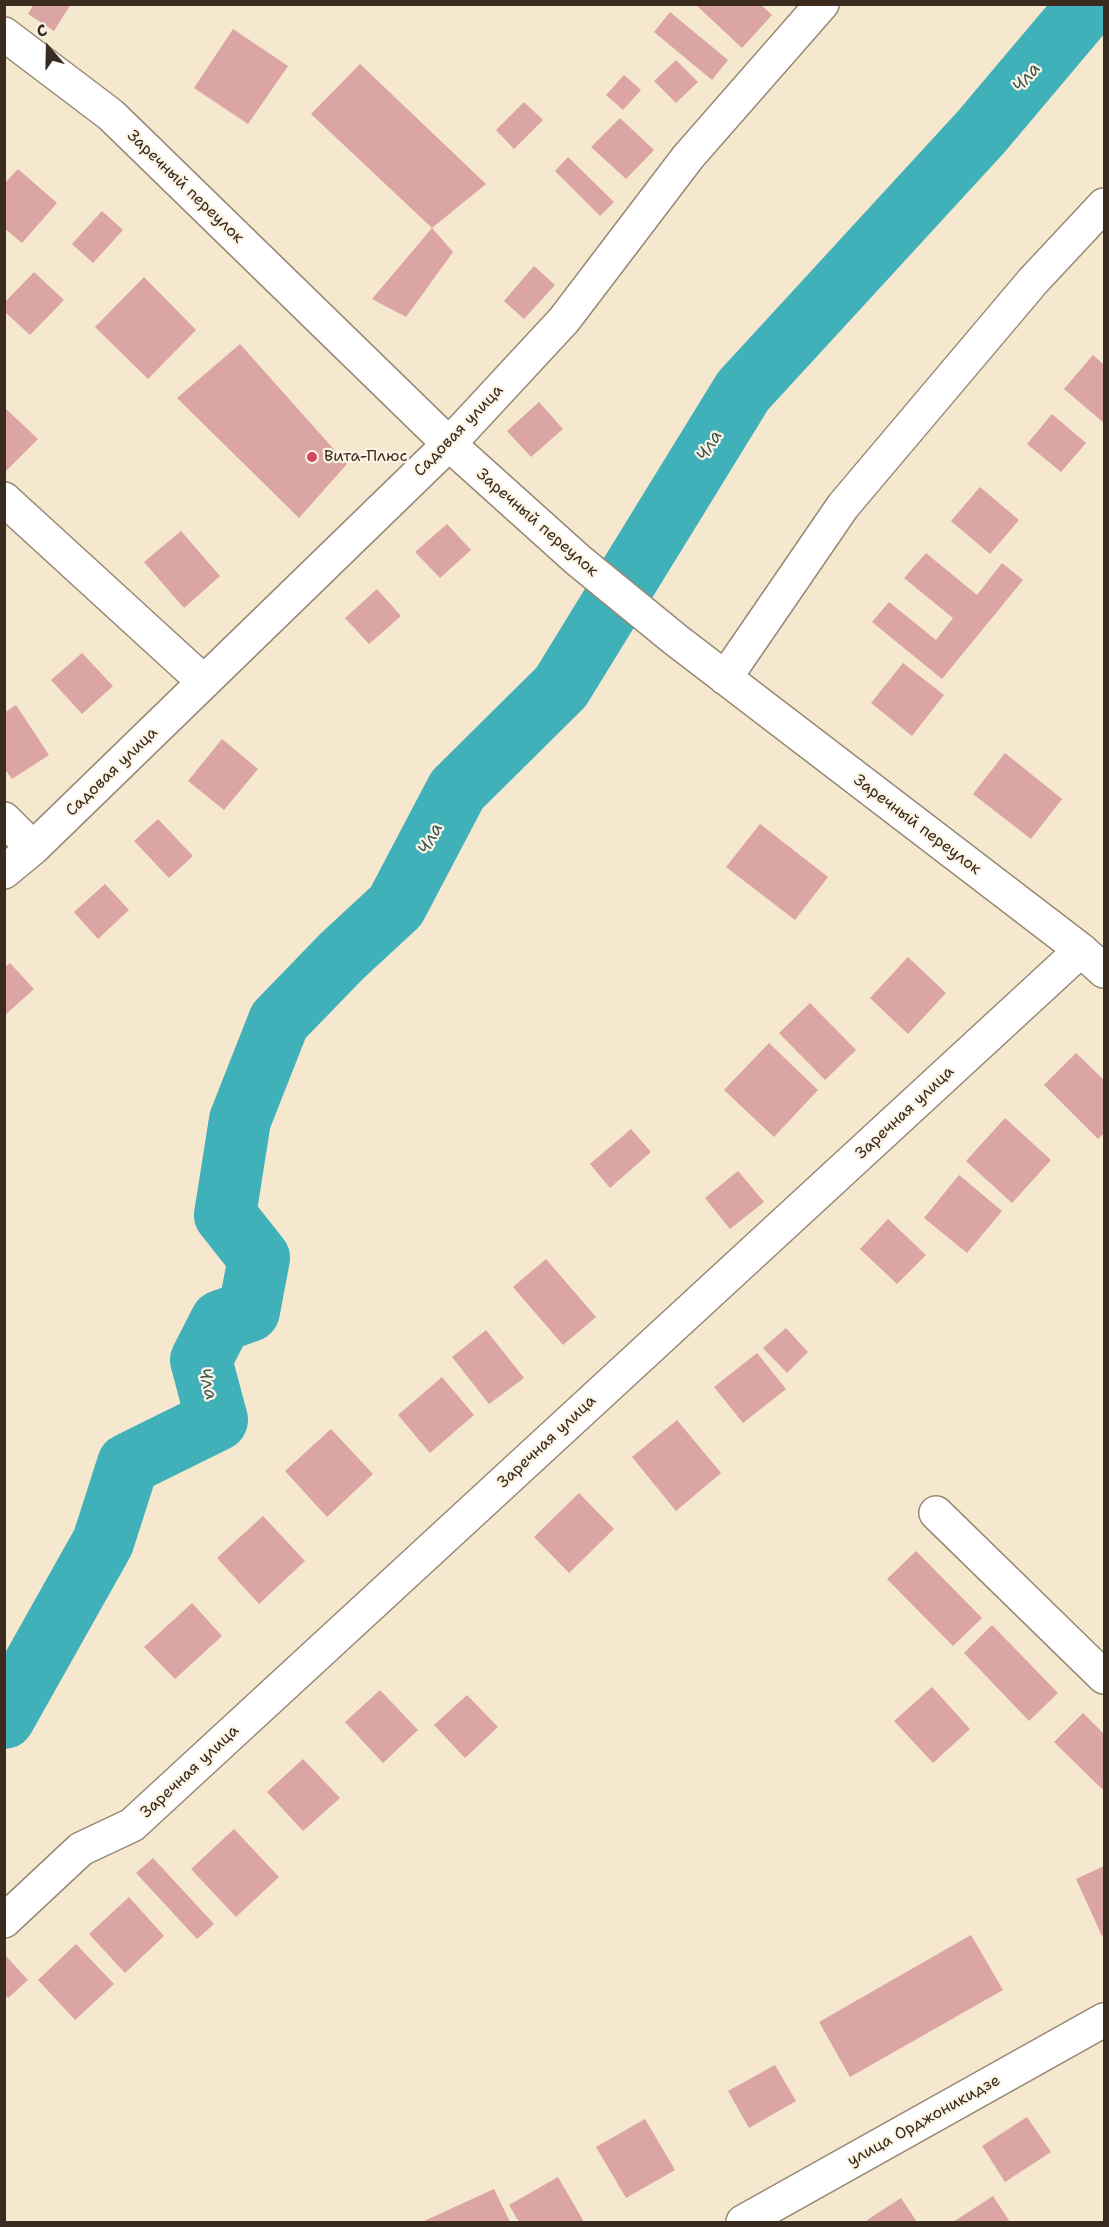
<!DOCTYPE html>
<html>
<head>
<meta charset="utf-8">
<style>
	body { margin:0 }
	#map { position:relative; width:1109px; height:2227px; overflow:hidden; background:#f6e7cf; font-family:"Shantell Sans",sans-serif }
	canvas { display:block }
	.frame { position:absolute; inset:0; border:6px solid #3b2a1e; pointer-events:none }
	.north { position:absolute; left:18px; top:18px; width:60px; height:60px; -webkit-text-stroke:4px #fcf5e5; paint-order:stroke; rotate:340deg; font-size:16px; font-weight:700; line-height:24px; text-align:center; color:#3b2a1e }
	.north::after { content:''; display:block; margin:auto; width:21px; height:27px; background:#3b2a1e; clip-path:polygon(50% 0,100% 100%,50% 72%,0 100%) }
</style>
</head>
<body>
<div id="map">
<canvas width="1109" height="2227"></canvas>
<div class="frame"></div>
<div class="north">С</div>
</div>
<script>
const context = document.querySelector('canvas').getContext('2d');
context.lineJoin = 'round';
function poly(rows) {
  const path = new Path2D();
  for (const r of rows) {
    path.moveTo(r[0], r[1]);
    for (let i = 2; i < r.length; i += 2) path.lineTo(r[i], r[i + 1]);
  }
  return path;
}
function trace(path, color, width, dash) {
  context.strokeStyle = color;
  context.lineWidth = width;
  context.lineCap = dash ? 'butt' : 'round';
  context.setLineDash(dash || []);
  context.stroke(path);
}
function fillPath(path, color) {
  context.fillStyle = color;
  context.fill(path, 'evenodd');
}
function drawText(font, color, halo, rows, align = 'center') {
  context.font = font + ' "Shantell Sans",sans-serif';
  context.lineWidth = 4.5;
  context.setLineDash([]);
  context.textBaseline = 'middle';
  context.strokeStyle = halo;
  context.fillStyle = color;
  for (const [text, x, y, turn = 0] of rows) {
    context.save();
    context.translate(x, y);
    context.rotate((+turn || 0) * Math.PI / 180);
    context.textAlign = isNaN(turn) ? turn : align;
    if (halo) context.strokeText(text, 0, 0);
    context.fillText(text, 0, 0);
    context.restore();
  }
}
const river = poly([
	[4,1718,103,1542,128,1464,217,1420,201,1360,221,1321,249,1311,259,1258,225,1215,240,1120,279,1021,342,956,396,906,457,790,561,687,743,391,981,132,1089,4]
]);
const building = poly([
	[34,4,71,4,54,31,28,14],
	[695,4,760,4,772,15,742,48],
	[670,12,728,60,712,80,654,32],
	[233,29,288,66,248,124,194,88],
	[676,60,698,82,676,103,654,81],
	[360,64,486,184,432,228,311,114],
	[624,75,641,90,623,110,606,95],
	[524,102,543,120,514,149,496,130],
	[620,118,654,150,626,179,591,147],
	[568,157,614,202,600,216,555,171],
	[18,169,57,203,22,243,4,228,4,184],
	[102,211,123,230,93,263,72,244],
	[432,228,453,252,406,317,372,299],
	[534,266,555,285,524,319,504,301],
	[34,272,64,300,30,335,4,311,4,303],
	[144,277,196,330,148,379,95,327],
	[240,344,347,464,299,518,177,398],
	[1093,355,1104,365,1104,423,1064,389],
	[539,402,563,429,531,457,507,431],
	[4,407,38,439,4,473],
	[1052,414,1086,443,1061,472,1027,444],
	[980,487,1019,520,990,554,951,521],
	[447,524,471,550,440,578,415,552],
	[181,531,220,576,184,608,144,562],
	[926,553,977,595,1002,563,1023,580,942,679,872,622,889,602,936,640,953,618,904,578],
	[377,589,401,616,369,644,345,618],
	[82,653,113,686,82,714,51,680],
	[903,663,944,695,912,736,871,703],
	[16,705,49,755,12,779,4,768,4,713],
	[222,739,258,769,224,810,188,781],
	[1005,753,1062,799,1031,839,973,794],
	[158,819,193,856,169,878,134,841],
	[760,824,828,877,795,920,726,867],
	[105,884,129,910,98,939,74,912],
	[908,957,946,993,908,1034,870,998],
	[10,963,34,989,4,1016,4,968],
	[810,1003,856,1050,825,1080,779,1033],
	[769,1043,818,1090,774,1137,724,1090],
	[1076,1053,1104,1080,1104,1133,1098,1139,1044,1085],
	[1005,1118,1051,1160,1012,1203,966,1161],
	[631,1129,651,1152,610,1188,590,1164],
	[738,1171,764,1202,730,1229,705,1198],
	[959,1175,1002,1211,967,1253,924,1218],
	[888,1219,926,1255,897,1284,860,1249],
	[546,1259,596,1317,563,1345,513,1287],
	[786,1328,808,1352,787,1373,763,1348],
	[486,1330,524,1378,489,1404,452,1357],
	[757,1353,786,1389,743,1423,714,1387],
	[442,1377,474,1415,430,1453,398,1415],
	[677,1420,721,1473,676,1511,632,1457],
	[331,1429,373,1474,327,1517,285,1471],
	[579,1493,614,1529,569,1573,534,1537],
	[263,1516,305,1561,259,1604,217,1558],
	[916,1551,982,1618,953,1646,887,1579],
	[192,1603,222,1636,175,1679,144,1647],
	[992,1625,1058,1693,1029,1721,964,1653],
	[932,1687,970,1729,933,1763,894,1721],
	[380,1690,418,1730,383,1763,345,1722],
	[467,1695,498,1727,465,1758,434,1725],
	[1083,1713,1104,1734,1104,1791,1054,1742],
	[303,1759,340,1798,303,1831,267,1792],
	[234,1829,279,1877,236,1917,191,1869],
	[153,1858,214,1924,197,1939,136,1873],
	[1104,1866,1104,1934,1102,1936,1076,1879],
	[129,1897,164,1936,125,1973,89,1934],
	[971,1935,1003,1990,850,2077,819,2022],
	[76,1944,114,1984,75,2020,38,1980],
	[4,1954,28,1980,8,1998,4,1994],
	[775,2065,796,2101,749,2128,728,2091],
	[1027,2117,1051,2152,1005,2182,982,2146],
	[645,2119,675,2170,626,2198,596,2147],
	[558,2177,584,2222,519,2222,509,2205],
	[494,2189,510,2222,422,2222],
	[993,2196,1010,2222,953,2222],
	[901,2198,917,2222,869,2222,867,2220]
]);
const minor = poly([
	[4,34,111,115,449,444,578,560,676,640,1081,950,1104,971],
	[4,499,204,682],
	[725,678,843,506,1033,281,1104,205],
	[4,819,33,848],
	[4,872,33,848,449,444,564,320,688,157,822,4],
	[936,1513,1104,1677],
	[4,1921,81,1849,132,1825,1081,950],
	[743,2222,1104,2020]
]);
const markers = [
	[312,457,6,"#d1495b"]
];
const streetNames = [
	["Заречный переулок",185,187,44],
	["Садовая улица",459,431,-46],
	["Заречный переулок",537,523,41],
	["Садовая улица",112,772,-44],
	["Заречный переулок",917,825,37],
	["Заречная улица",905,1113,-43],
	["Заречная улица",547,1442,-43],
	["Заречная улица",190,1772,-43],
	["улица Орджоникидзе",924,2121,-29]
];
const poiNames = [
	["Вита-Плюс",324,457]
];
const waterNames = [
	["Чла",1027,78,-50],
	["Чла",710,446,-58],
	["Чла",431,839,-62],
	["Чла",207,1384,75]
];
trace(river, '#40b0b9', 62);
fillPath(building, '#daa5a3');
trace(minor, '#988876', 36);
trace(minor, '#fff', 33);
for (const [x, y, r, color] of markers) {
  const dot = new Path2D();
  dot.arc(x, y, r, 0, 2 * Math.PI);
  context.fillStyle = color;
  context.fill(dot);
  trace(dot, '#fcf5e5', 2);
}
drawText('16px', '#3b2a1e', '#fcf5e5', streetNames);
drawText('16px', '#3b2a1e', '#fcf5e5', poiNames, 'left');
drawText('italic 18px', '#3d5954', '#fcf5e5', waterNames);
</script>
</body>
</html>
